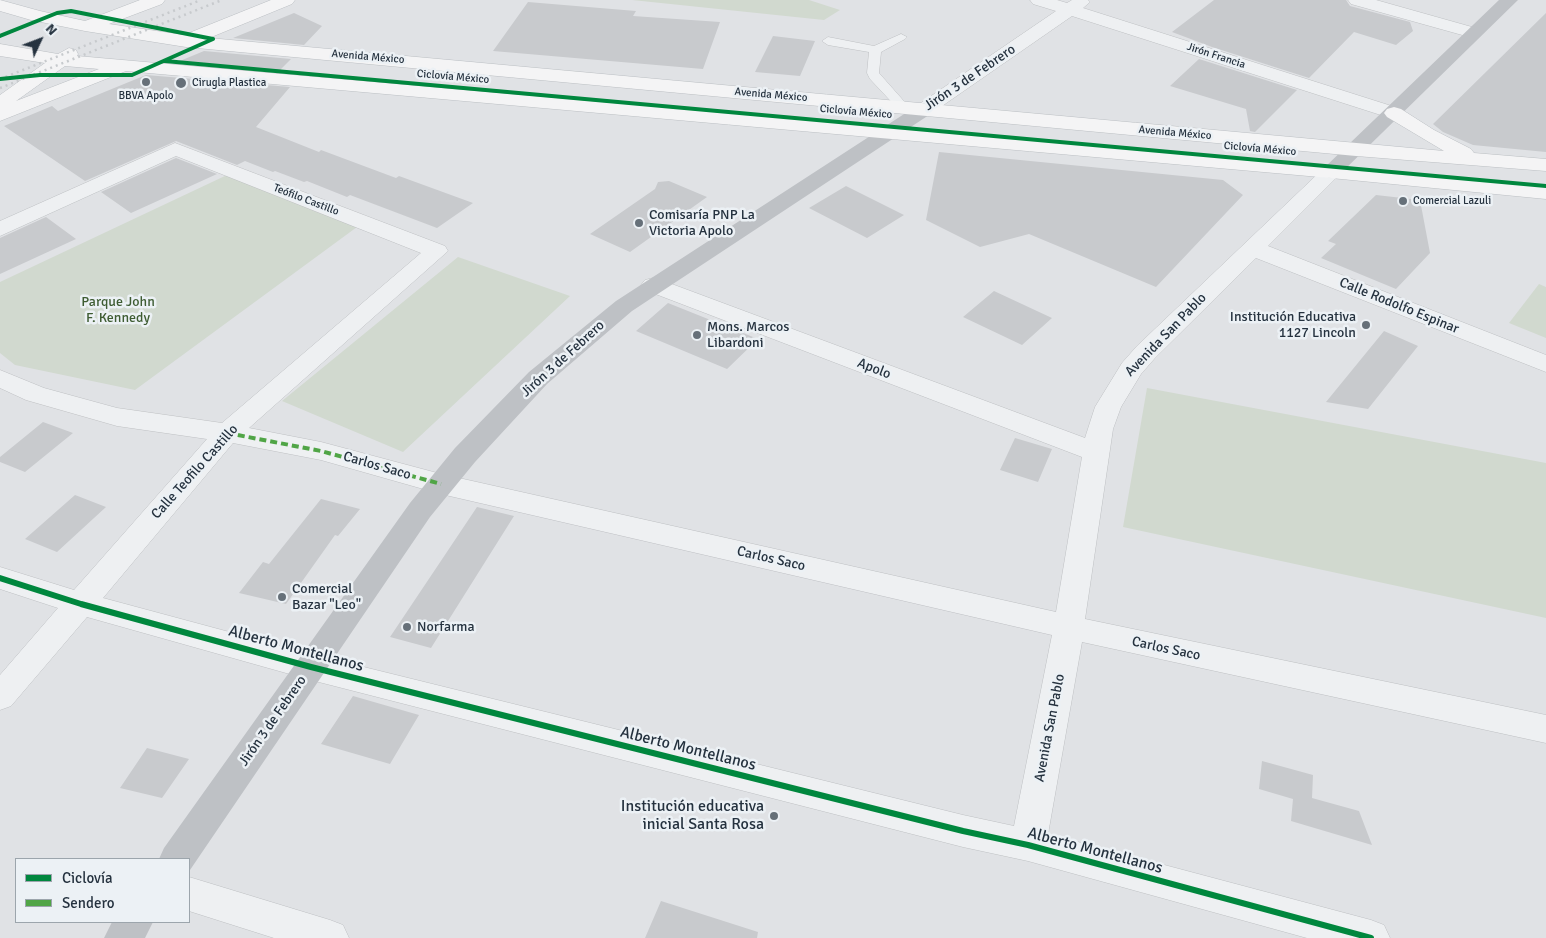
<!DOCTYPE html>
<html>
<head>
<meta charset="utf-8">
<style>
	body { margin:0 }
	#map { position:relative; width:1546px; height:938px; overflow:hidden; background:#e0e2e5; font-family:Signika,sans-serif }
	canvas { display:block }
	.legend { position:absolute; left:15px; top:858px; width:175px; height:65px; box-sizing:border-box; background:#ecf1f5; border:1px solid #9ca5ac; margin:0; padding:6px 9px; list-style:none; font-size:15px; color:#25323f }
	.legend li { display:flex; align-items:center; gap:10px; height:25px }
	.legend b { width:25px; border:1px solid #9ca5ac }
	.north { position:absolute; left:15px; top:15px; width:50px; height:50px; -webkit-text-stroke:4px #ecf1f5; paint-order:stroke; rotate:47deg; font-size:14px; font-weight:700; line-height:20px; text-align:center; color:#25323f }
	.north::after { content:''; display:block; margin:auto; width:18px; height:22px; background:#25323f; clip-path:polygon(50% 0,100% 100%,50% 72%,0 100%) }
</style>
</head>
<body>
<div id="map">
<canvas width="1546" height="938"></canvas>
<ul class="legend">
<li><b style="height:6px;background:#00873e"></b>Ciclovía</li>
<li><b style="height:6px;background:#50a546"></b>Sendero</li>
</ul>
<div class="north">N</div>
</div>
<script>
const context = document.querySelector('canvas').getContext('2d');
context.lineJoin = 'round';
function fillPath(path, color) {
  context.fillStyle = color;
  context.fill(path, 'evenodd');
}
function poly(rows) {
  const path = new Path2D();
  for (const r of rows) {
    path.moveTo(r[0], r[1]);
    for (let i = 2; i < r.length; i += 2) path.lineTo(r[i], r[i + 1]);
  }
  return path;
}
function trace(path, color, width, dash) {
  context.strokeStyle = color;
  context.lineWidth = width;
  context.lineCap = dash ? 'butt' : 'round';
  context.setLineDash(dash || []);
  context.stroke(path);
}
function drawText(font, color, halo, rows, align = 'center') {
  context.font = font + ' Signika,sans-serif';
  context.lineWidth = 5;
  context.setLineDash([]);
  context.textBaseline = 'middle';
  context.strokeStyle = halo;
  context.fillStyle = color;
  for (const [text, x, y, turn = 0] of rows) {
    context.save();
    context.translate(x, y);
    context.rotate((+turn || 0) * Math.PI / 180);
    context.textAlign = isNaN(turn) ? turn : align;
    if (halo) context.strokeText(text, 0, 0);
    context.fillText(text, 0, 0);
    context.restore();
  }
}
const green = poly([
	[632,0,809,0,840,10,824,20],
	[227,175,357,227,135,390,15,365,0,353,0,282],
	[458,257,570,296,403,452,282,401],
	[1539,284,1546,287,1546,338,1509,323],
	[1147,388,1546,463,1546,618,1123,527]
]);
const building = poly([
	[1214,0,1346,0,1350,6,1410,22,1413,31,1396,45,1354,32,1309,78,1212,47,1172,32],
	[528,2,636,11,633,16,720,22,703,69,493,51],
	[294,13,322,26,304,45,233,38],
	[1546,13,1546,152,1473,145,1443,132,1433,124],
	[773,36,815,41,800,76,755,72],
	[204,51,291,59,278,72,175,63],
	[1199,59,1297,90,1255,132,1250,131,1246,109,1170,86],
	[146,75,290,87,256,127,319,152,321,150,396,178,399,176,473,203,437,228,350,195,347,197,307,181,304,182,275,171,273,172,245,161,237,165,176,141,85,181,4,126,52,106,58,111],
	[939,152,1223,180,1243,195,1156,287,1029,234,980,247,926,220],
	[176,158,217,174,131,213,101,192],
	[669,181,707,197,630,252,590,234,655,189,658,182],
	[846,186,904,215,867,238,809,208],
	[1376,195,1420,200,1430,253,1396,289,1321,258,1336,244,1328,241],
	[46,217,76,239,0,274,0,238],
	[994,291,1052,318,1022,345,963,317],
	[668,303,758,339,727,369,636,331],
	[1384,331,1418,346,1368,409,1326,402],
	[43,422,73,433,25,472,0,462,0,457],
	[1015,438,1052,449,1038,482,1000,470],
	[75,495,106,507,57,552,25,539],
	[321,499,360,509,338,536,335,535,286,604,239,593,263,562,269,564],
	[477,507,514,516,431,648,390,637],
	[353,696,419,715,390,764,321,744],
	[147,748,189,759,162,798,120,788],
	[1262,761,1313,775,1312,798,1359,811,1372,845,1291,821,1293,799,1259,789],
	[661,901,758,932,757,938,645,938]
]);
const lane = poly([
	[901,34,907,37,905,39,881,52,879,73,910,108,904,112,900,111,870,79,867,73,869,52,828,45,822,41,828,37,874,46,901,34]
]);
const street = poly([
	[1030,0,1057,0,1067,3,1072,0,1088,0,1090,2,1083,8,1401,109,1404,113,1401,117,1394,119,1387,117,1072,16,932,113,925,115,918,113,915,109,918,105,1056,11,1033,4,1030,0],
	[1348,0,1376,0,1479,29,1482,33,1479,37,1473,38,1351,4,1348,0],
	[175,143,445,246,448,251,249,428,321,442,441,474,1056,612,1082,457,645,290,641,285,645,280,653,278,661,280,1085,438,1095,407,1122,363,1137,346,1324,168,1331,166,1338,168,1342,172,1268,246,1546,355,1546,372,1256,258,1155,358,1141,374,1121,407,1113,429,1085,619,1546,715,1546,743,1082,642,1048,834,1371,920,1384,925,1390,938,1307,938,1028,861,963,847,311,680,87,617,11,706,0,710,0,675,58,608,0,589,0,567,74,590,207,439,117,426,26,400,0,388,0,370,44,388,117,408,222,423,421,253,176,156,0,236,0,221,175,143],
	[233,443,321,460,441,494,1052,635,1014,826,963,815,311,654,103,598,233,443],
	[189,877,330,920,343,925,349,938,274,938,189,911,189,877]
]);
const secondary = poly([
	[1499,0,1518,0,1338,176,1331,178,1324,176,1320,172,1324,168,1499,0],
	[925,103,932,105,935,109,932,113,632,311,547,384,475,462,430,517,190,870,189,859,159,859,164,848,410,503,455,448,529,372,616,301,918,105,925,103],
	[112,922,153,922,145,938,104,938,112,922]
]);
const primary = poly([
	[0,0,40,11,85,21,140,0,165,0,162,4,109,24,184,35,271,0,295,0,292,4,209,38,1444,151,1387,117,1384,113,1387,109,1394,107,1401,109,1434,130,1471,149,1474,153,1546,159,1546,171,1356,156,186,47,85,31,31,20,0,11,0,0],
	[0,44,58,54,69,48,76,50,78,54,77,56,1331,166,1546,187,1546,199,1331,178,126,71,0,121,0,95,45,63,0,56,0,44],
	[65,66,99,69,16,101,65,66]
]);
const rail = poly([
	[0,79,201,0],
	[0,88,222,0]
]);
const quiet = poly([
	[227,433,321,451,441,484]
]);
const cyclewayFar1 = poly([
	[0,36,57,13,71,11,213,39,132,75,40,75,0,79],
	[165,61,1546,186]
]);
const cycleway = poly([
	[0,578,81,604,311,667,963,831,1028,845,1371,938]
]);
const markers = [
	[146,82,5,"#667079"],
	[181,83,6,"#667079"],
	[1403,201,5,"#667079"],
	[639,223,5,"#667079"],
	[1366,325,5,"#667079"],
	[697,335,5,"#667079"],
	[282,597,5,"#667079"],
	[407,627,5,"#667079"],
	[774,816,5,"#667079"]
];
const farStreetnames = [
	["Jirón Francia",1216,56,18],
	["Avenida México",368,57,5],
	["Ciclovía México",453,77,5],
	["Avenida México",771,95,5],
	["Ciclovía México",856,112,5],
	["Avenida México",1175,133,5],
	["Ciclovía México",1260,149,5],
	["Teófilo Castillo",306,200,21]
];
const farPoinames = [
	["Cirugla Plastica",192,83],
	["BBVA Apolo",146,96,"center"],
	["Comercial Lazuli",1413,201]
];
const streetNames = [
	["Jirón 3 de Febrero",970,78,-34],
	["Calle Rodolfo Espinar",1399,306,22],
	["Avenida San Pablo",1166,335,-46],
	["Jirón 3 de Febrero",563,359,-42],
	["Apolo",874,369,21],
	["Carlos Saco",377,466,16],
	["Calle Teofilo Castillo",195,472,-48],
	["Carlos Saco",771,559,13],
	["Carlos Saco",1166,649,12],
	["Jirón 3 de Febrero",273,721,-55],
	["Avenida San Pablo",1050,728,-79]
];
const poiNames = [
	["Comisaría PNP La",649,215],
	["Victoria Apolo",649,231],
	["Institución Educativa",1356,317,"right"],
	["1127 Lincoln",1356,333,"right"],
	["Mons. Marcos",707,327],
	["Libardoni",707,343],
	["Comercial",292,589],
	["Bazar \"Leo\"",292,605],
	["Norfarma",417,627]
];
const parkNames = [
	["Parque John",118,302],
	["F. Kennedy",118,318]
];
const nearStreetnames = [
	["Alberto Montellanos",296,649,15],
	["Alberto Montellanos",688,749,14],
	["Alberto Montellanos",1095,851,15]
];
const nearPoinames = [
	["Institución educativa",764,807],
	["inicial Santa Rosa",764,825]
];
fillPath(green, '#d1d9cf');
fillPath(building, '#c8cacd');
trace(lane, '#bec0c3', 1);
trace(street, '#bec0c3', 1);
trace(primary, '#bbbfc3', 1);
fillPath(lane, '#eef0f2');
fillPath(street, '#eef0f2');
fillPath(secondary, '#bec1c5');
fillPath(primary, '#f4f4f5');
trace(rail, '#c7cacd', 2.5, [2, 4]);
trace(quiet, '#50a546', 4, [7, 4]);
trace(cyclewayFar1, '#00873e', 4);
trace(cycleway, '#00873e', 6);
for (const [x, y, r, color] of markers) {
  const dot = new Path2D();
  dot.arc(x, y, r, 0, 2 * Math.PI);
  context.fillStyle = color;
  context.fill(dot);
  trace(dot, '#ecf1f5', 2);
}
drawText('11px', '#25323f', '#ecf1f5', farStreetnames);
drawText('11px', '#25323f', '#ecf1f5', farPoinames, 'left');
drawText('14px', '#25323f', '#ecf1f5', streetNames);
drawText('14px', '#25323f', '#ecf1f5', poiNames, 'left');
drawText('14px', '#3e5c32', '#ecf1f5', parkNames);
drawText('16px', '#25323f', '#ecf1f5', nearStreetnames);
drawText('16px', '#25323f', '#ecf1f5', nearPoinames, 'right');
</script>
</body>
</html>
